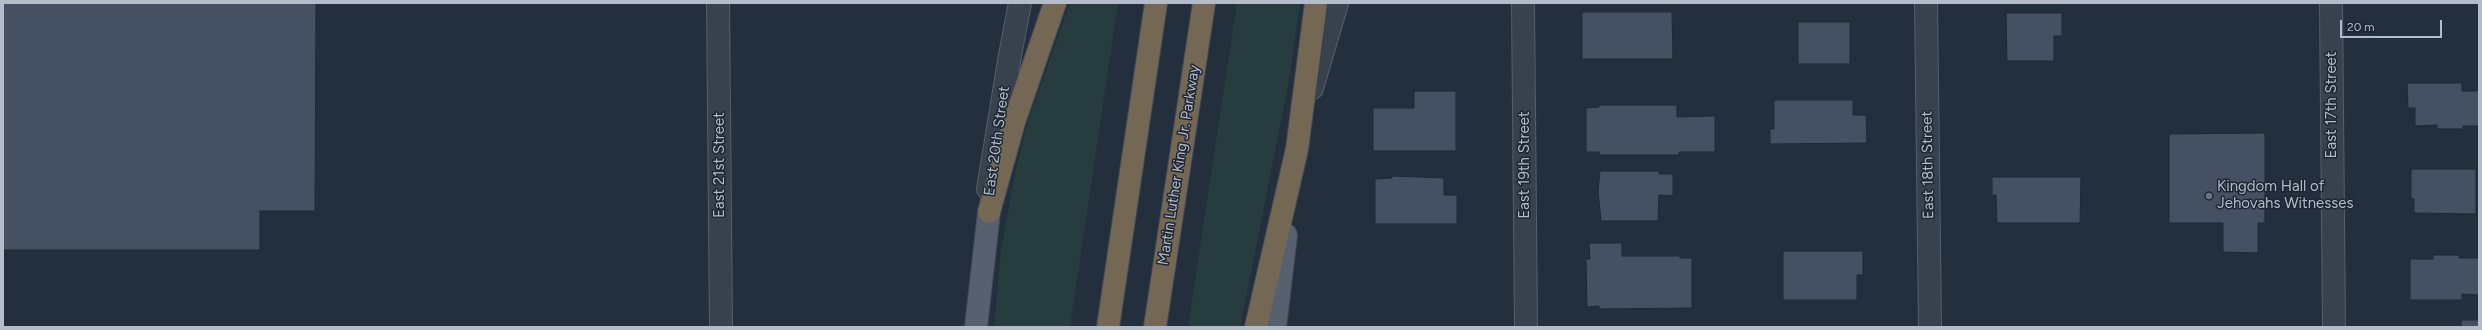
<!DOCTYPE html>
<html>
<head>
<meta charset="utf-8">
<style>
	body { margin:0 }
	#map { position:relative; width:2482px; height:330px; overflow:hidden; background:#242f3e; font-family:Figtree,sans-serif }
	canvas { display:block }
	.frame { position:absolute; inset:0; border:4px solid #b4bcc9; pointer-events:none }
	.scale { position:absolute; left:2340px; top:20px; width:102px; height:18px; box-sizing:border-box; border:2px solid #b4bcc9; border-top:0; padding-left:5px; font-size:12px; line-height:14px; white-space:nowrap; color:#b4bcc9; -webkit-text-stroke:3px #1d2633; paint-order:stroke }
</style>
</head>
<body>
<div id="map">
<canvas width="2482" height="330"></canvas>
<div class="frame"></div>
<div class="scale">20 m</div>
</div>
<script>
const context = document.querySelector('canvas').getContext('2d');
context.lineJoin = 'round';
function fillPath(path, color) {
  context.fillStyle = color;
  context.fill(path, 'evenodd');
}
function poly(rows) {
  const path = new Path2D();
  for (const r of rows) {
    path.moveTo(r[0], r[1]);
    for (let i = 2; i < r.length; i += 2) path.lineTo(r[i], r[i + 1]);
  }
  return path;
}
function trace(path, color, width, dash) {
  context.strokeStyle = color;
  context.lineWidth = width;
  context.lineCap = dash ? 'butt' : 'round';
  context.setLineDash(dash || []);
  context.stroke(path);
}
function drawText(font, color, halo, rows, align = 'center') {
  context.font = font + ' Figtree,sans-serif';
  context.lineWidth = 3;
  context.setLineDash([]);
  context.textBaseline = 'middle';
  context.strokeStyle = halo;
  context.fillStyle = color;
  for (const [text, x, y, turn = 0] of rows) {
    context.save();
    context.translate(x, y);
    context.rotate((+turn || 0) * Math.PI / 180);
    context.textAlign = isNaN(turn) ? turn : align;
    if (halo) context.strokeText(text, 0, 0);
    context.fillText(text, 0, 0);
    context.restore();
  }
}
const green = poly([
	[1070,3,1118,3,1070,327,994,327,1001,250,1015,173,1029,118],
	[1237,3,1300,3,1288,86,1240,327,1188,327]
]);
const building = poly([
	[3,3,316,3,315,211,260,211,260,250,3,250,3,3],
	[1582,12,1672,12,1673,59,1582,59,1582,12],
	[2006,13,2062,13,2062,36,2054,36,2054,61,2007,61,2006,13],
	[1798,22,1850,22,1850,64,1798,64,1798,22],
	[2407,83,2462,83,2462,91,2479,91,2479,126,2463,126,2463,129,2437,129,2437,125,2415,126,2415,108,2408,108,2407,83],
	[1414,91,1456,91,1456,151,1373,151,1373,108,1414,108,1414,91],
	[1774,100,1853,100,1853,115,1866,115,1867,143,1770,144,1770,129,1774,129,1774,100],
	[1599,105,1677,105,1677,117,1715,116,1715,152,1679,152,1679,155,1599,155,1599,152,1586,152,1586,108,1599,107,1599,105],
	[2265,133,2265,223,2258,223,2258,253,2223,252,2223,223,2169,223,2169,134,2265,133],
	[2411,169,2476,169,2476,214,2414,213,2414,199,2411,199,2411,169],
	[1600,171,1659,171,1659,174,1673,174,1673,196,1659,195,1658,221,1601,221,1598,191,1600,171],
	[1392,176,1444,178,1444,195,1457,195,1457,224,1375,224,1375,179,1392,178,1392,176],
	[1992,177,2081,177,2080,223,1997,223,1996,195,1992,195,1992,177],
	[1589,243,1622,243,1622,256,1680,256,1680,258,1692,258,1692,308,1599,309,1599,306,1587,307,1586,259,1590,259,1589,243],
	[1783,251,1863,251,1863,275,1857,275,1857,300,1783,300,1783,251],
	[2433,255,2459,255,2459,258,2479,258,2479,295,2462,294,2462,300,2410,300,2410,259,2433,259,2433,255],
	[2461,320,2479,320,2479,327,2461,327,2461,320]
]);
const minor = poly([
	[718,3,721,327],
	[1523,3,1526,327],
	[1926,3,1930,327],
	[2331,3,2334,327],
	[1312,88,1337,3],
	[988,189,1010,55,1020,3]
]);
const major = poly([
	[976,327,989,212],
	[1275,327,1286,235]
]);
const highway = poly([
	[989,212,1014,122,1055,3],
	[1108,327,1156,3],
	[1155,327,1204,3],
	[1256,327,1297,149,1316,3]
]);
const markers = [
	[2209,196,4,"#6b7280"]
];
const streetNames = [
	["East 17th Street",2332,105,-90],
	["East 20th Street",997,141,-82],
	["East 21st Street",720,165,-90],
	["Martin Luther King Jr. Parkway",1179,165,-81],
	["East 19th Street",1525,165,-90],
	["East 18th Street",1928,165,-91]
];
const poiNames = [
	["Kingdom Hall of",2217,187],
	["Jehovahs Witnesses",2217,204]
];
fillPath(green, '#263c3f');
fillPath(building, '#455162');
trace(building, '#1f2835', 1);
trace(minor, '#565f6c', 24);
trace(major, '#414a57', 24);
trace(highway, '#434c59', 24);
trace(minor, '#38414e', 22);
trace(major, '#56606e', 22);
trace(highway, '#746855', 22);
for (const [x, y, r, color] of markers) {
  const dot = new Path2D();
  dot.arc(x, y, r, 0, 2 * Math.PI);
  context.fillStyle = color;
  context.fill(dot);
  trace(dot, '#1d2633', 1.5);
}
drawText('15px', '#b4bcc9', '#1d2633', streetNames);
drawText('15px', '#b4bcc9', '#1d2633', poiNames, 'left');
</script>
</body>
</html>
